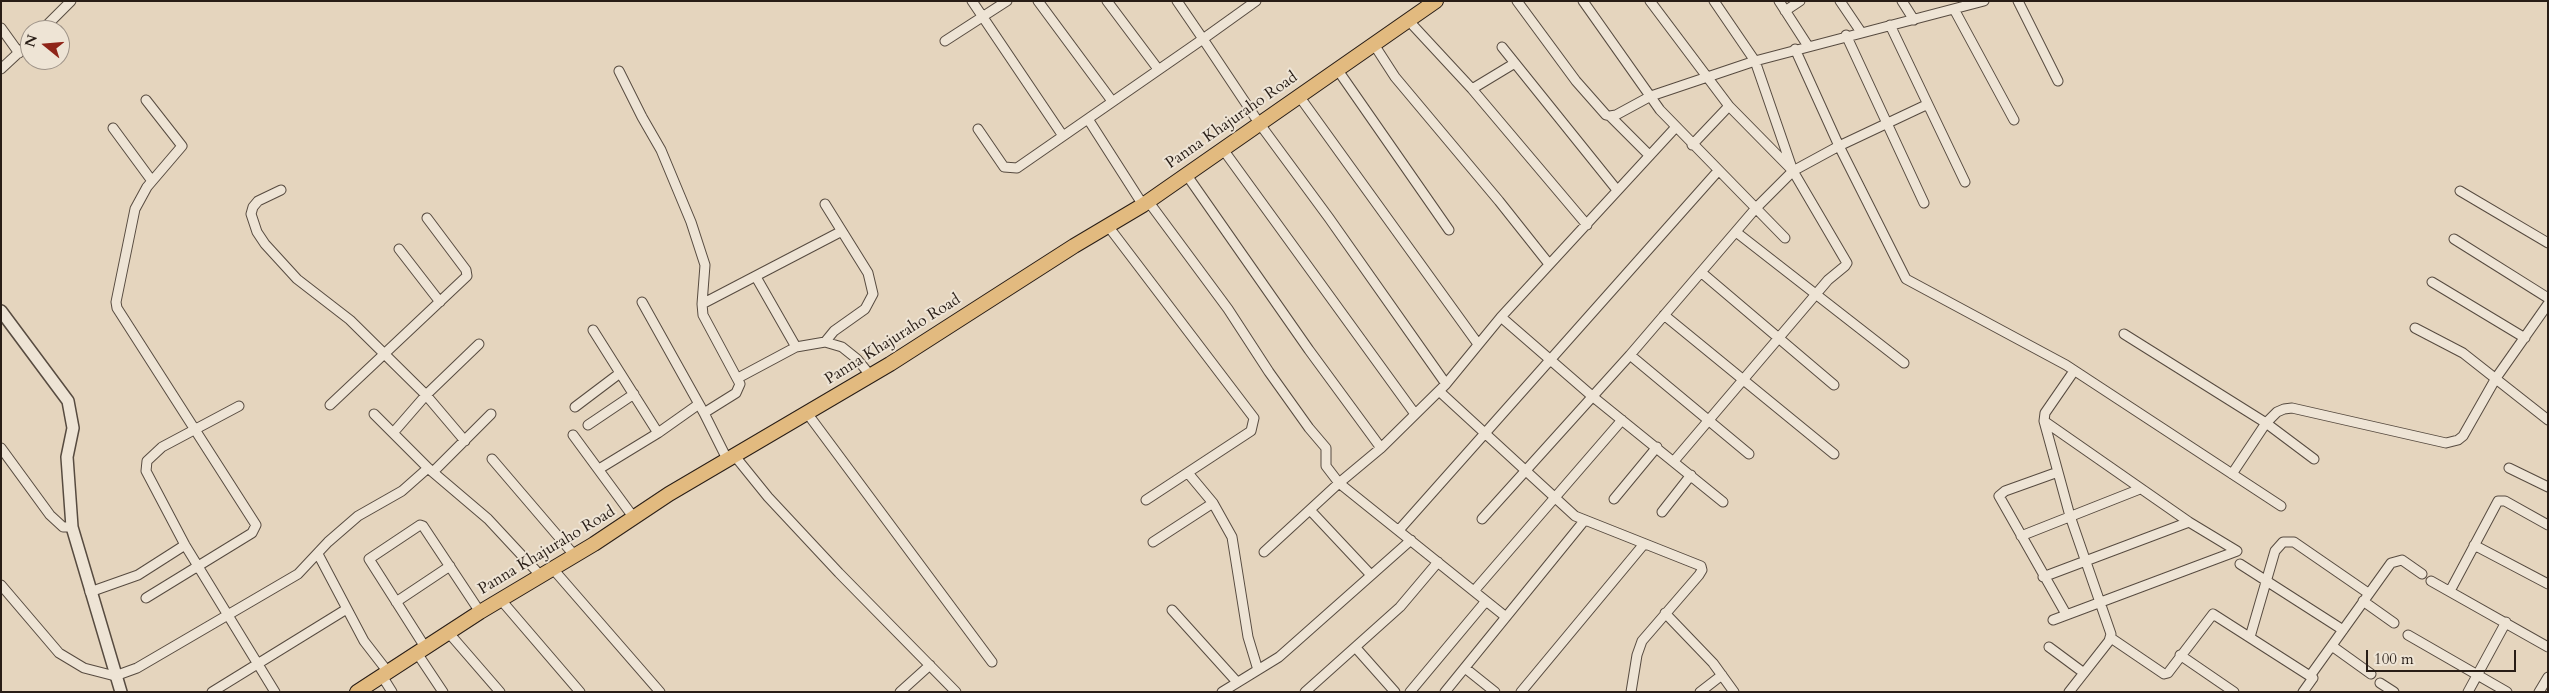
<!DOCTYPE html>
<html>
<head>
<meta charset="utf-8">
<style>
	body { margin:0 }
	#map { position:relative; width:2549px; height:693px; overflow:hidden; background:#e5d5be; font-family:Cardo,serif }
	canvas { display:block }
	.frame { position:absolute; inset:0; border:2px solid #281d16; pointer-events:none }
	.north { position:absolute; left:20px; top:20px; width:50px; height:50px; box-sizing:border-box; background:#eee4d5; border:1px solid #9f9489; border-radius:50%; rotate:287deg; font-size:14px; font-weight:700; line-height:20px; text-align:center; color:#281d16 }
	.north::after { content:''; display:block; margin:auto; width:18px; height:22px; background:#8f2418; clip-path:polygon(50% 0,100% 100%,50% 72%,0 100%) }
	.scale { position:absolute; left:2366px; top:650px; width:150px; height:22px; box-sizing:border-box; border:2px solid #281d16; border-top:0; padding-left:6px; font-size:15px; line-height:18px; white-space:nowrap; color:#281d16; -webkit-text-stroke:4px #eee4d5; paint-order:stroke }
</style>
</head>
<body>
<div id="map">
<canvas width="2549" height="693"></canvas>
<div class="frame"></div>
<div class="north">N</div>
<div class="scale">100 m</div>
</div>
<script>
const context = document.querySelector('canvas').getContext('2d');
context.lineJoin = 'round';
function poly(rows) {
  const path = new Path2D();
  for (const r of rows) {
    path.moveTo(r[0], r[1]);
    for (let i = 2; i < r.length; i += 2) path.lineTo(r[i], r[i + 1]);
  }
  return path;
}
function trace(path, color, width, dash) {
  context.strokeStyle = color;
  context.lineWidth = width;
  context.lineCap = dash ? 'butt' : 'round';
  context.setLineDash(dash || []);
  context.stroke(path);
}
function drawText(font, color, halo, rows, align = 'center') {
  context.font = font + ' Cardo,serif';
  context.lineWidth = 4;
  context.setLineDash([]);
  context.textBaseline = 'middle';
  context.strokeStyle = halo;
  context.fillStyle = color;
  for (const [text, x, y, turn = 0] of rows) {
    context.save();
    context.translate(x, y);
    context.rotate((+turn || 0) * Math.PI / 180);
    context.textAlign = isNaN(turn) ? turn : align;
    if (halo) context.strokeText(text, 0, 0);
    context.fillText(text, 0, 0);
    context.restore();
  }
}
const minor = poly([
	[972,1,1063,136],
	[1038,1,1112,101],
	[1107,1,1158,69],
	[1256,1,1203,39,1259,123,1329,218,1446,384],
	[1517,1,1576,81,1606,115,1610,116,1616,115,1651,96,1755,61,1984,1],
	[1583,1,1660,110,1785,238],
	[1650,1,1729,106,1793,171,1839,146,1926,105],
	[1779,1,1808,46],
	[1840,1,1861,32],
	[1902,1,1914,20],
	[2018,1,2058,81],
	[1785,11,1800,1],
	[1955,11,2014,120],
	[1408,20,1472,89,1587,225],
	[1890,25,1965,182],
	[1,28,19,53],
	[42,30,71,1],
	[1846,35,1924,203],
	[945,41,1007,1],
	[1373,43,1395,77,1499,201,1549,264],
	[1502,47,1617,190],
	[1795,49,1839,146,1906,279,2066,365,2281,506],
	[1,69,30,42],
	[1337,69,1449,230],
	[619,71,642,117,661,150,691,222,705,265,702,304,703,315,740,384,736,393,704,413],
	[1472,89,1515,63],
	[1299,96,1478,344],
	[1610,116,1649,155],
	[1088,119,1143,205],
	[113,128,152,181],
	[978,129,1004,167,1017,168,1203,39,1177,1],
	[1692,145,1729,106],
	[1222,148,1415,414],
	[1186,174,1309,350,1381,448],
	[281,190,258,201,253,207,251,214,257,232,265,244,297,279,350,320,426,395,393,433],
	[2460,191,2548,243],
	[1148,201,1228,309,1269,372,1309,428,1326,448,1326,466,1339,483,1506,617],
	[825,204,868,273,873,294,865,309,834,331,825,342],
	[1108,226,1254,418,1251,431,1146,500],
	[1736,232,1904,363],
	[2454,239,2548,298],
	[399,249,440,302],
	[1702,273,1834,385],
	[756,277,796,347],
	[2432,282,2525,338],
	[642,302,704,413,727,459],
	[702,304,842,231],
	[1664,315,1834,454],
	[1501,317,1592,396,1723,502],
	[2415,328,2463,353,2548,420],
	[593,330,658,433],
	[2124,334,2266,423,2314,459],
	[1630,355,1749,454],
	[738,378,796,347,825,342,842,347,857,359,870,375],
	[1439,391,1575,516,1701,566,1702,570,1699,575,1642,641,1637,655,1631,692],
	[330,405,467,276,466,270,427,218],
	[239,406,162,447,147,461,146,471,185,545,275,692],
	[575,407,620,373],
	[807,413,992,662],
	[374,414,428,468,488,519,541,576],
	[2044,421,2189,522,2237,551,2053,620],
	[588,425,634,394],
	[573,435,634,518],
	[465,441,426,395,479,344],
	[1,448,50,515,63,527,72,527],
	[734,455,768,497,839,573,956,692],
	[492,459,575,556],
	[1674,461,1828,280,1845,266,1847,263,1793,171,1755,61,1714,1],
	[2509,468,2548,487],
	[599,469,658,433,699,404],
	[433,472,491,414],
	[2058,472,2005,491,1999,496,2066,614],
	[1188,473,1213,503,1232,537,1248,637,1258,670],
	[2232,474,2266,423,2277,412,2284,409,2292,408,2446,443,2458,440,2463,436,2496,378,2548,304],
	[1614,499,1657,447],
	[1310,510,1371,575],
	[1662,512,1691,475],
	[1482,519,1630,355,1756,208,1793,171],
	[1399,530,1718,171],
	[2021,536,2140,489],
	[1153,542,1213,503],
	[2474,545,2548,584],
	[1264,552,1339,483,1381,448,1446,384,1501,317,1676,127],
	[318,554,364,641,388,672],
	[2240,564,2343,630],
	[553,569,660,692],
	[2043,577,2189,522],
	[2431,581,2548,647],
	[1,585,59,653,84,668,115,676,137,668,298,574,328,542,358,516,402,491,428,468],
	[1474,591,1622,420],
	[2450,591,2498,501,2505,501,2548,525],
	[90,592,138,575,185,545],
	[146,598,252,533,256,525,117,308,116,302,135,209,147,187,182,146,146,100],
	[501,600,580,692],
	[2363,601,2394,623],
	[396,602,450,566],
	[1172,610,1237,682],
	[1665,613,1713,663,1734,692],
	[448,632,500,692],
	[2408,635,2507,692],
	[2250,637,2275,551,2283,542,2294,542,2368,593],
	[2111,638,2164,674,2168,673,2213,614,2313,678,2303,692],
	[2332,646,2371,674],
	[425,647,369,559,420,525,423,526,480,612],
	[2049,647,2084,673],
	[1356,648,1395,692],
	[417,653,443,692],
	[2180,655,2234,692],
	[1465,668,1495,692],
	[382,676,392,692],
	[2310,676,2391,563,2402,560,2422,574],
	[2380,683,2394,692],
	[212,692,345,610],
	[900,692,930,665],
	[1222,692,1279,657,1411,540],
	[1305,692,1400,607,1438,562],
	[1410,692,1486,601],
	[1445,692,1584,521],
	[1521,692,1644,544],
	[1700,692,1722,675],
	[2069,692,2109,641,2111,634,2070,516,2044,421,2045,413,2074,371],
	[2468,692,2506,622],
	[2539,692,2548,677]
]);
const tertiary = poly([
	[1,311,68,401,73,428,67,457,72,527,121,692]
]);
const primary = poly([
	[357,692,480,612,594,544,669,494,890,364,1074,246,1143,205,1436,1]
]);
const streetNames = [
	["Panna Khajuraho Road",1232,121,-35],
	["Panna Khajuraho Road",893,340,-32],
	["Panna Khajuraho Road",547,551,-31]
];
trace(minor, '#574b40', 11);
trace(tertiary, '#574b40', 14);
trace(primary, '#281d16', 16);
trace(minor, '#eee4d5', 9);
trace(tertiary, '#eee4d5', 11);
trace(primary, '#e2ba7f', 14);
drawText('16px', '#281d16', '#eee4d5', streetNames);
</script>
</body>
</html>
